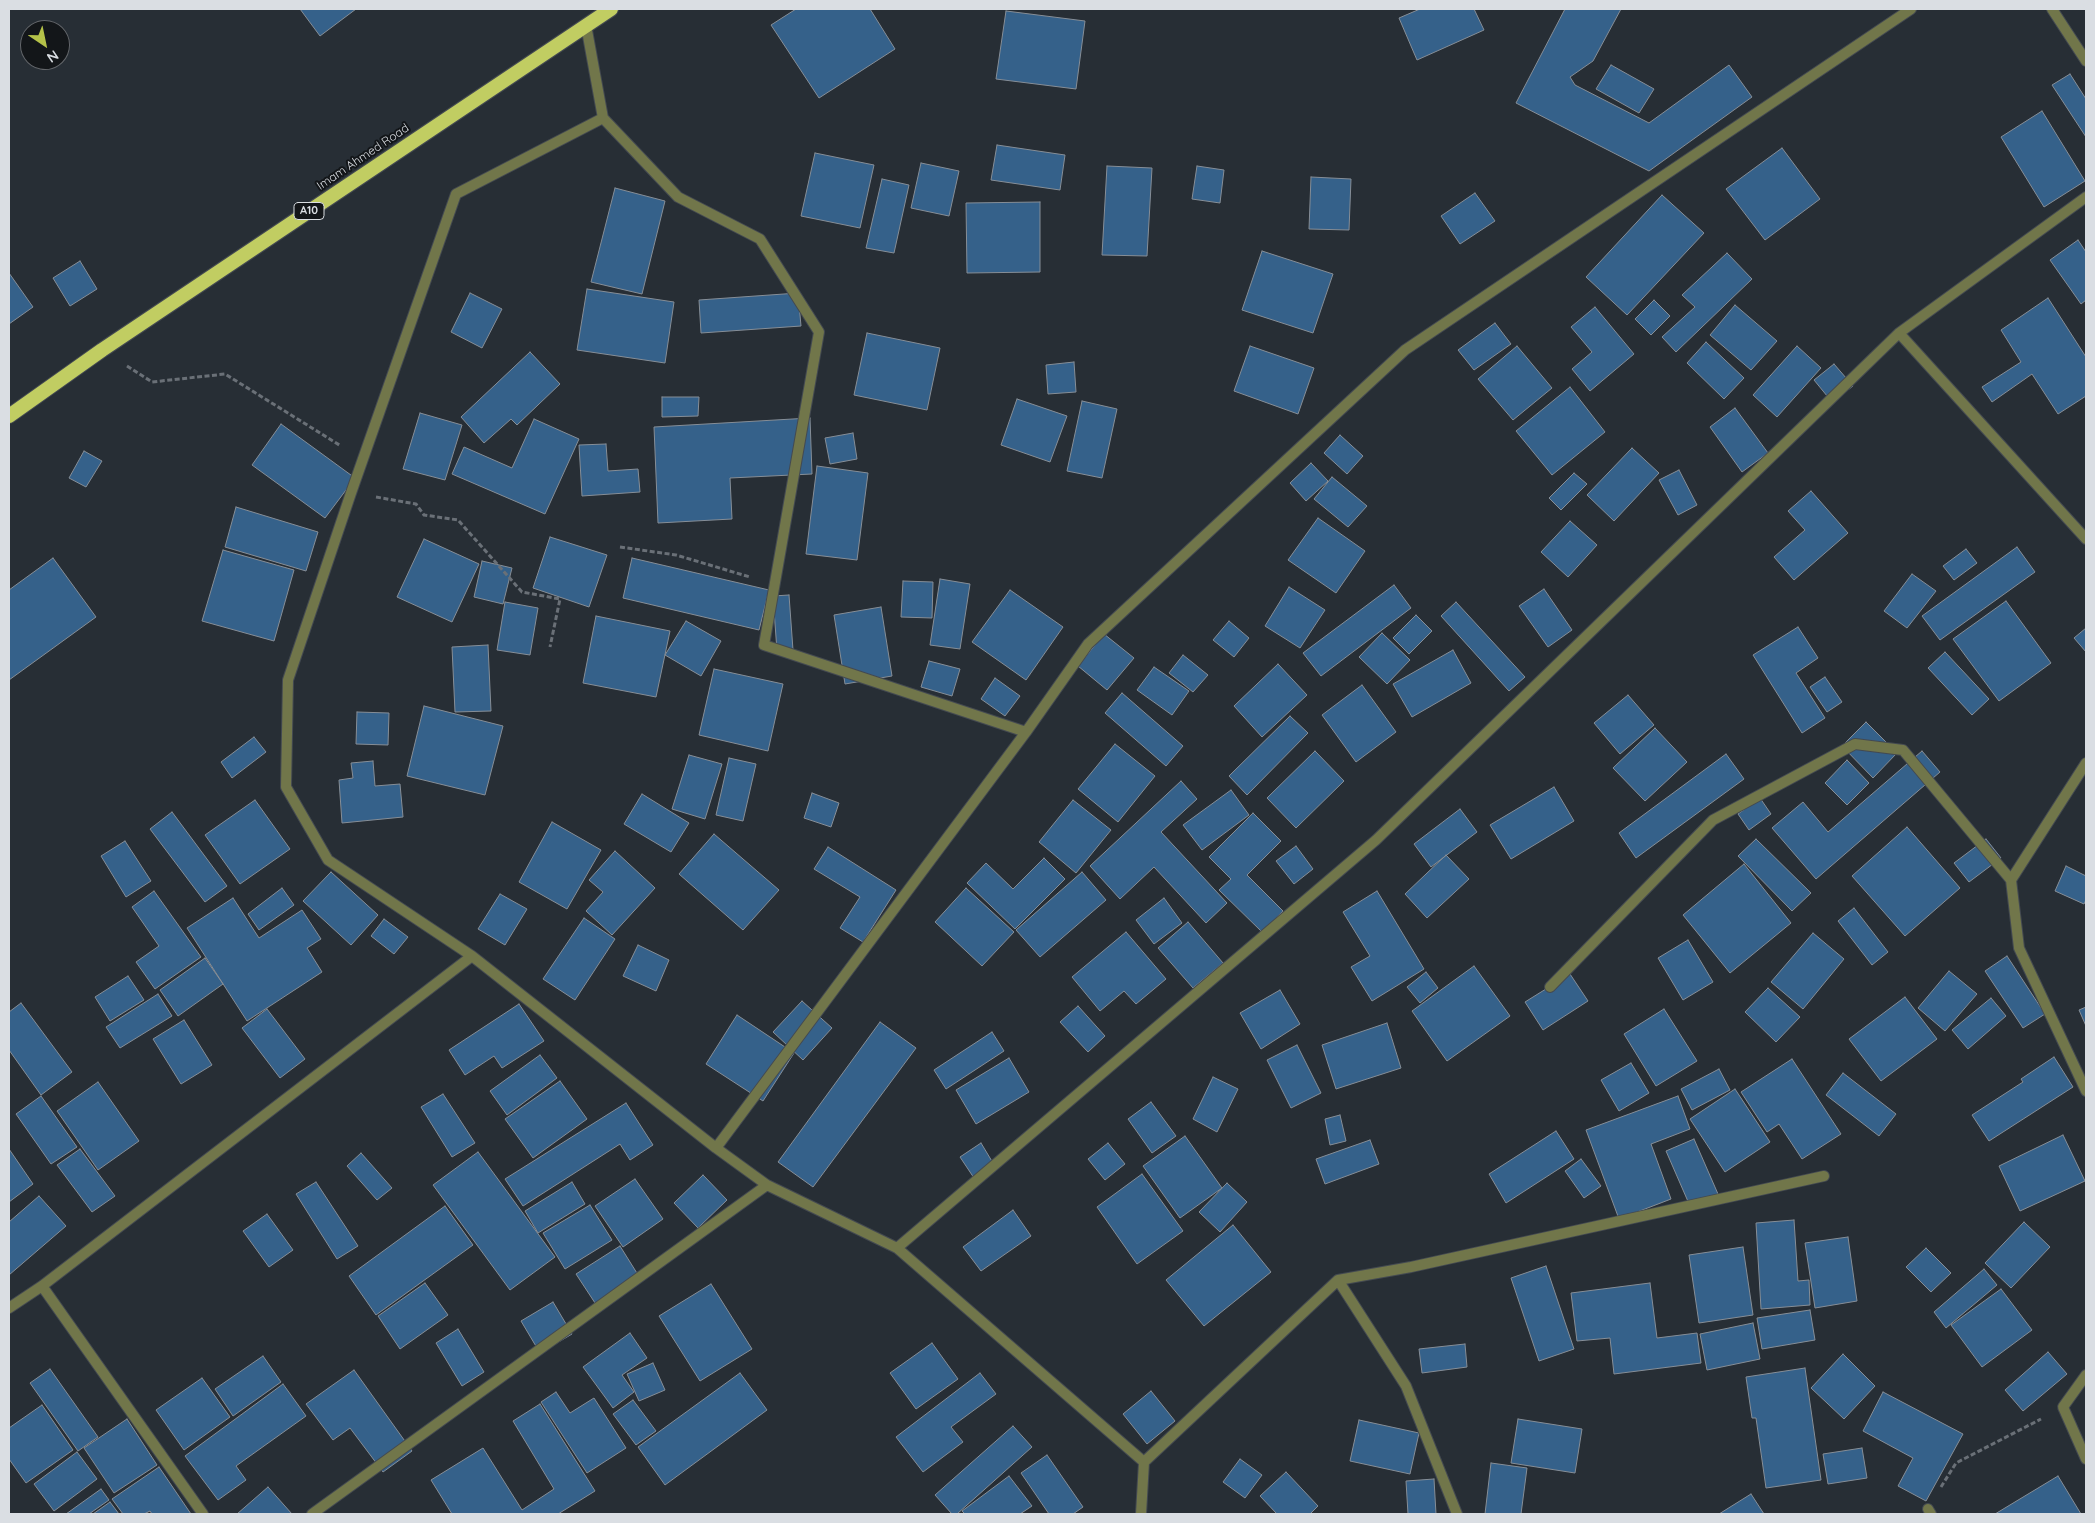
<!DOCTYPE html>
<html>
<head>
<meta charset="utf-8">
<style>
	body { margin:0 }
	#map { position:relative; width:2095px; height:1523px; overflow:hidden; background:#272e35; font-family:Quicksand,sans-serif }
	canvas { display:block }
	.frame { position:absolute; inset:0; border:10px solid #dadee3; pointer-events:none }
	.north { position:absolute; left:20px; top:20px; width:50px; height:50px; box-sizing:border-box; background:#131619; border:1px solid #63666a; border-radius:50%; rotate:146deg; font-size:14px; font-weight:700; line-height:20px; text-align:center; color:#dadee3 }
	.north::after { content:''; display:block; margin:auto; width:18px; height:22px; background:#b5c249; clip-path:polygon(50% 0,100% 100%,50% 72%,0 100%) }
</style>
</head>
<body>
<div id="map">
<canvas width="2095" height="1523"></canvas>
<div class="frame"></div>
<div class="north">N</div>
</div>
<script>
const context = document.querySelector('canvas').getContext('2d');
context.lineJoin = 'round';
function fillPath(path, color) {
  context.fillStyle = color;
  context.fill(path, 'evenodd');
}
function poly(rows) {
  const path = new Path2D();
  for (const r of rows) {
    path.moveTo(r[0], r[1]);
    for (let i = 2; i < r.length; i += 2) path.lineTo(r[i], r[i + 1]);
  }
  return path;
}
function trace(path, color, width, dash) {
  context.strokeStyle = color;
  context.lineWidth = width;
  context.lineCap = dash ? 'butt' : 'round';
  context.setLineDash(dash || []);
  context.stroke(path);
}
function drawText(font, color, halo, rows, align = 'center') {
  context.font = font + ' Quicksand,sans-serif';
  context.lineWidth = 4;
  context.setLineDash([]);
  context.textBaseline = 'middle';
  context.strokeStyle = halo;
  context.fillStyle = color;
  for (const [text, x, y, turn = 0] of rows) {
    context.save();
    context.translate(x, y);
    context.rotate((+turn || 0) * Math.PI / 180);
    context.textAlign = isNaN(turn) ? turn : align;
    if (halo) context.strokeText(text, 0, 0);
    context.fillText(text, 0, 0);
    context.restore();
  }
}
const building = poly([
	[300,9,356,9,320,36,300,9],
	[796,9,870,9,895,49,819,98,771,25,796,9],
	[1420,9,1474,9,1484,30,1417,60,1399,18,1420,9],
	[1565,9,1621,9,1593,61,1570,77,1575,85,1649,123,1729,65,1752,97,1649,171,1516,103,1565,9],
	[1006,11,1085,21,1076,89,996,79,1006,11],
	[1611,65,1654,89,1639,113,1596,89,1611,65],
	[2070,74,2086,99,2086,137,2052,85,2070,74],
	[2042,111,2085,181,2044,207,2001,137,2042,111],
	[997,145,1065,155,1060,190,991,180,997,145],
	[1782,148,1820,199,1765,240,1726,189,1782,148],
	[815,153,874,165,860,228,801,216,815,153],
	[921,163,959,171,949,216,911,208,921,163],
	[1107,166,1152,168,1147,256,1102,255,1107,166],
	[1197,166,1224,170,1220,203,1192,199,1197,166],
	[1311,177,1351,179,1349,230,1309,229,1311,177],
	[882,179,909,185,894,253,866,248,882,179],
	[615,188,665,201,642,294,591,282,615,188],
	[1475,193,1495,221,1460,244,1441,216,1475,193],
	[1662,195,1704,233,1627,315,1586,277,1662,195],
	[1040,202,1040,272,967,273,966,203,1040,202],
	[2078,240,2086,252,2086,300,2081,304,2050,260,2078,240],
	[1262,251,1333,274,1313,333,1242,310,1262,251],
	[1727,253,1752,279,1676,352,1662,337,1695,307,1682,295,1727,253],
	[80,261,97,289,70,306,53,278,80,261],
	[9,273,33,307,9,324,9,273],
	[587,289,674,302,665,363,577,350,587,289],
	[470,293,502,309,482,348,451,332,470,293],
	[798,293,801,326,701,333,699,300,798,293],
	[2048,298,2086,357,2086,396,2058,414,2032,374,1992,402,1982,387,2021,362,2001,330,2048,298],
	[1654,300,1670,316,1651,335,1635,319,1654,300],
	[1735,305,1777,341,1751,370,1710,335,1735,305],
	[1595,307,1634,354,1590,391,1572,369,1592,352,1571,327,1595,307],
	[1495,323,1511,344,1474,370,1458,350,1495,323],
	[867,333,940,348,927,410,854,395,867,333],
	[1706,342,1744,378,1724,399,1687,363,1706,342],
	[1250,346,1314,368,1298,414,1234,391,1250,346],
	[1517,346,1552,388,1513,420,1478,379,1517,346],
	[1797,346,1821,368,1777,417,1753,395,1797,346],
	[530,352,560,384,517,425,511,419,484,443,461,417,530,352],
	[1074,362,1076,392,1048,394,1046,365,1074,362],
	[1834,364,1853,386,1832,402,1814,380,1834,364],
	[1570,387,1605,432,1552,475,1516,431,1570,387],
	[662,397,699,397,698,416,662,417,662,397],
	[1017,399,1067,416,1050,462,1001,445,1017,399],
	[1082,401,1117,409,1102,478,1067,471,1082,401],
	[1735,408,1768,453,1742,472,1710,427,1735,408],
	[420,413,462,425,445,480,403,469,420,413],
	[810,418,812,474,730,478,732,519,658,523,654,427,810,418],
	[534,419,579,439,545,514,452,474,464,447,512,468,534,419],
	[281,424,355,478,325,518,252,465,281,424],
	[853,433,857,459,830,464,825,438,853,433],
	[1340,435,1363,456,1347,474,1324,453,1340,435],
	[606,444,608,471,638,469,640,492,582,496,579,445,606,444],
	[1632,448,1659,473,1614,521,1587,495,1632,448],
	[84,451,102,461,86,487,69,478,84,451],
	[1311,463,1328,481,1306,501,1290,483,1311,463],
	[817,466,868,473,857,560,806,554,817,466],
	[1679,470,1697,505,1678,515,1659,480,1679,470],
	[1574,473,1587,484,1561,510,1549,498,1574,473],
	[1332,477,1367,506,1348,527,1314,499,1332,477],
	[1811,491,1848,533,1794,580,1774,557,1805,530,1788,511,1811,491],
	[236,507,318,532,306,571,225,547,236,507],
	[1318,518,1365,551,1336,593,1288,560,1318,518],
	[1570,521,1597,545,1568,577,1541,552,1570,521],
	[550,537,607,555,589,607,533,588,550,537],
	[424,539,479,564,452,622,397,597,424,539],
	[2017,547,2035,572,1940,640,1922,616,2017,547],
	[1966,549,1977,563,1954,580,1943,566,1966,549],
	[223,550,294,570,274,641,202,621,223,550],
	[53,558,96,617,9,680,9,590,53,558],
	[632,558,769,590,759,630,623,598,632,558],
	[482,561,512,568,503,604,474,597,482,561],
	[1912,574,1936,591,1907,628,1884,611,1912,574],
	[940,579,970,584,960,649,930,645,940,579],
	[903,581,933,582,932,618,901,617,903,581],
	[1394,585,1411,608,1321,676,1303,653,1394,585],
	[1289,587,1325,610,1300,648,1265,626,1289,587],
	[1544,589,1572,630,1548,647,1519,606,1544,589],
	[1010,590,1063,627,1026,680,972,642,1010,590],
	[789,595,793,650,777,651,773,596,789,595],
	[2006,601,2051,663,1999,701,1953,639,2006,601],
	[505,602,538,608,530,655,497,650,505,602],
	[1456,602,1525,677,1509,691,1441,616,1456,602],
	[881,607,892,676,845,684,834,615,881,607],
	[1416,615,1432,631,1409,654,1393,638,1416,615],
	[596,616,670,631,656,697,583,683,596,616],
	[686,621,721,641,701,676,665,655,686,621],
	[1229,621,1249,638,1234,657,1213,640,1229,621],
	[1798,627,1818,658,1796,673,1825,718,1802,733,1753,655,1798,627],
	[2086,628,2086,652,2074,638,2086,628],
	[1382,633,1410,660,1387,684,1359,657,1382,633],
	[1104,634,1134,658,1107,690,1078,666,1104,634],
	[488,645,491,711,455,712,452,647,488,645],
	[1453,650,1471,683,1412,717,1393,684,1453,650],
	[1945,652,1989,699,1972,715,1928,668,1945,652],
	[1183,655,1208,675,1193,692,1169,673,1183,655],
	[929,661,960,669,952,696,921,687,929,661],
	[1278,664,1307,695,1262,737,1234,706,1278,664],
	[1154,667,1189,691,1172,715,1137,690,1154,667],
	[714,669,783,684,768,751,699,735,714,669],
	[1825,677,1842,702,1827,712,1810,687,1825,677],
	[995,678,1020,696,1005,716,981,699,995,678],
	[1362,685,1396,732,1356,762,1322,715,1362,685],
	[1122,693,1183,746,1166,766,1105,713,1122,693],
	[1628,695,1654,725,1620,754,1594,723,1628,695],
	[424,706,503,726,485,795,407,776,424,706],
	[357,712,389,713,388,745,356,744,357,712],
	[1290,716,1308,733,1247,795,1229,776,1290,716],
	[1866,722,1897,753,1873,778,1842,746,1866,722],
	[1655,728,1687,762,1645,801,1613,768,1655,728],
	[254,737,266,752,232,778,221,762,254,737],
	[1115,744,1155,776,1118,822,1078,789,1115,744],
	[1315,751,1344,781,1296,828,1267,798,1315,751],
	[1922,751,1940,772,1816,879,1772,828,1803,802,1828,832,1922,751],
	[1726,754,1744,779,1636,858,1619,833,1726,754],
	[689,755,722,764,705,819,672,809,689,755],
	[729,758,756,764,743,821,716,815,729,758],
	[1847,760,1869,783,1847,805,1825,783,1847,760],
	[373,761,375,786,400,784,403,817,342,823,339,780,353,778,351,763,373,761],
	[1181,781,1197,799,1161,832,1227,903,1206,923,1154,867,1120,899,1090,866,1181,781],
	[1554,787,1574,821,1511,859,1490,825,1554,787],
	[1231,790,1249,815,1202,850,1183,825,1231,790],
	[812,793,839,803,831,827,804,818,812,793],
	[642,794,689,823,671,852,624,824,642,794],
	[1760,798,1771,814,1749,830,1738,814,1760,798],
	[255,800,290,849,240,884,205,835,255,800],
	[1073,800,1111,830,1076,873,1039,842,1073,800],
	[1460,809,1477,832,1431,867,1414,844,1460,809],
	[172,812,227,886,205,902,150,829,172,812],
	[1253,813,1281,841,1247,875,1283,911,1262,932,1219,890,1231,879,1209,857,1253,813],
	[552,822,601,850,567,909,519,882,552,822],
	[1907,827,1960,888,1905,936,1852,876,1907,827],
	[714,834,779,890,743,930,679,874,714,834],
	[1756,839,1811,893,1792,911,1738,856,1756,839],
	[1986,839,2001,858,1969,882,1954,863,1986,839],
	[125,841,151,881,126,897,101,856,125,841],
	[1296,846,1313,869,1294,884,1276,861,1296,846],
	[828,847,896,890,863,942,840,928,860,897,814,869,828,847],
	[615,851,655,888,612,935,586,911,603,892,589,880,615,851],
	[1446,855,1469,879,1427,918,1405,894,1446,855],
	[1044,858,1065,879,1015,929,967,883,986,863,1013,889,1044,858],
	[1744,864,1791,923,1730,973,1683,915,1744,864],
	[2066,866,2086,876,2086,900,2084,904,2055,891,2066,866],
	[331,872,378,915,351,945,303,901,331,872],
	[1082,872,1106,900,1040,957,1016,930,1082,872],
	[282,888,294,905,259,930,248,914,282,888],
	[966,888,1014,932,982,966,935,922,966,888],
	[154,891,201,957,155,989,136,962,159,946,132,907,154,891],
	[1377,891,1424,969,1372,1001,1351,967,1370,956,1343,912,1377,891],
	[500,894,527,909,505,945,478,929,500,894],
	[233,898,259,938,302,910,321,939,307,948,322,972,247,1021,187,928,233,898],
	[1164,898,1182,923,1154,944,1136,920,1164,898],
	[1854,908,1888,952,1872,965,1838,921,1854,908],
	[584,918,615,939,575,1000,543,979,584,918],
	[384,919,408,937,394,954,371,936,384,919],
	[1188,922,1223,963,1193,988,1158,948,1188,922],
	[1126,932,1166,979,1136,1004,1124,991,1100,1011,1072,977,1126,932],
	[1813,933,1844,959,1803,1009,1771,982,1813,933],
	[1688,940,1713,982,1683,1000,1658,958,1688,940],
	[638,945,669,960,656,991,623,976,638,945],
	[2007,956,2045,1014,2023,1028,1985,971,2007,956],
	[205,958,223,984,178,1016,160,990,205,958],
	[1474,966,1510,1016,1447,1061,1412,1011,1474,966],
	[1949,971,1977,994,1945,1031,1918,1008,1949,971],
	[1426,972,1438,988,1420,1003,1407,987,1426,972],
	[1570,974,1588,1001,1543,1030,1525,1002,1570,974],
	[128,976,144,1000,110,1021,95,997,128,976],
	[1768,988,1800,1017,1776,1042,1745,1012,1768,988],
	[1280,990,1300,1024,1261,1049,1240,1013,1280,990],
	[158,994,172,1016,120,1048,106,1027,158,994],
	[1905,997,1937,1039,1881,1081,1849,1039,1905,997],
	[1991,998,2006,1016,1968,1049,1952,1030,1991,998],
	[802,1001,832,1028,803,1060,773,1032,802,1001],
	[21,1003,72,1072,41,1095,9,1050,9,1012,21,1003],
	[519,1004,544,1041,502,1068,494,1056,465,1075,449,1050,519,1004],
	[1078,1006,1105,1036,1088,1052,1060,1022,1078,1006],
	[2086,1007,2086,1026,2079,1010,2086,1007],
	[267,1009,305,1059,280,1078,242,1028,267,1009],
	[1664,1009,1697,1061,1656,1086,1624,1034,1664,1009],
	[737,1015,794,1053,763,1101,706,1064,737,1015],
	[184,1020,212,1065,181,1084,153,1039,184,1020],
	[880,1022,916,1048,813,1187,778,1162,880,1022],
	[1387,1023,1401,1068,1336,1089,1322,1045,1387,1023],
	[992,1032,1004,1051,946,1089,934,1070,992,1032],
	[1297,1045,1321,1093,1291,1108,1267,1060,1297,1045],
	[540,1055,557,1078,507,1115,490,1091,540,1055],
	[2054,1057,2073,1087,1989,1141,1972,1115,2023,1082,2021,1079,2054,1057],
	[1009,1058,1029,1092,976,1124,956,1090,1009,1058],
	[1792,1059,1841,1134,1802,1159,1779,1124,1767,1132,1741,1092,1792,1059],
	[1631,1063,1649,1093,1619,1111,1601,1080,1631,1063],
	[1719,1069,1730,1090,1692,1110,1681,1089,1719,1069],
	[1843,1073,1896,1114,1879,1136,1826,1095,1843,1073],
	[1213,1077,1238,1089,1217,1132,1193,1119,1213,1077],
	[560,1081,587,1119,533,1158,505,1119,560,1081],
	[98,1082,139,1141,98,1170,57,1111,98,1082],
	[1735,1089,1770,1142,1725,1172,1690,1119,1735,1089],
	[443,1094,475,1143,452,1157,421,1107,443,1094],
	[41,1096,77,1147,51,1164,16,1114,41,1096],
	[1678,1096,1690,1129,1651,1144,1671,1199,1619,1219,1586,1130,1678,1096],
	[1151,1102,1176,1136,1152,1153,1128,1119,1151,1102],
	[626,1103,653,1145,630,1160,620,1144,523,1206,505,1179,626,1103],
	[1340,1115,1346,1141,1330,1145,1325,1119,1340,1115],
	[1556,1131,1574,1159,1506,1203,1489,1174,1556,1131],
	[2063,1135,2085,1181,2020,1211,1999,1166,2063,1135],
	[1185,1136,1222,1188,1180,1218,1143,1166,1185,1136],
	[1694,1139,1718,1194,1690,1206,1666,1151,1694,1139],
	[1370,1140,1379,1164,1325,1184,1316,1159,1370,1140],
	[981,1143,996,1168,976,1181,960,1157,981,1143],
	[1108,1143,1125,1164,1105,1180,1088,1159,1108,1143],
	[9,1149,33,1184,9,1202,9,1149],
	[80,1149,115,1196,92,1212,57,1165,80,1149],
	[478,1152,555,1257,510,1290,433,1185,478,1152],
	[361,1153,392,1188,377,1200,347,1166,361,1153],
	[1581,1159,1601,1186,1584,1198,1565,1171,1581,1159],
	[1142,1174,1183,1231,1137,1264,1097,1207,1142,1174],
	[703,1175,727,1200,698,1228,674,1203,703,1175],
	[635,1179,663,1219,623,1247,595,1206,635,1179],
	[316,1182,358,1246,337,1259,296,1194,316,1182],
	[572,1182,585,1204,538,1233,525,1211,572,1182],
	[1227,1183,1247,1202,1220,1232,1199,1212,1227,1183],
	[39,1196,66,1226,9,1275,9,1222,39,1196],
	[590,1205,612,1240,565,1269,543,1233,590,1205],
	[445,1206,473,1245,376,1315,349,1276,445,1206],
	[1013,1210,1031,1236,981,1271,963,1247,1013,1210],
	[267,1214,293,1250,269,1267,243,1231,267,1214],
	[1794,1220,1798,1281,1809,1280,1810,1305,1761,1309,1756,1223,1794,1220],
	[2024,1222,2050,1247,2011,1288,1985,1263,2024,1222],
	[1233,1225,1271,1272,1204,1326,1166,1280,1233,1225],
	[1848,1237,1857,1301,1815,1308,1805,1243,1848,1237],
	[620,1246,640,1278,597,1306,576,1274,620,1246],
	[1743,1247,1753,1315,1699,1323,1689,1255,1743,1247],
	[1926,1248,1951,1273,1931,1292,1906,1267,1926,1248],
	[1546,1266,1574,1349,1539,1361,1511,1278,1546,1266],
	[1984,1269,1997,1285,1946,1328,1934,1312,1984,1269],
	[425,1283,448,1315,400,1349,378,1316,425,1283],
	[1650,1283,1657,1338,1697,1333,1701,1363,1614,1374,1610,1338,1577,1341,1571,1293,1650,1283],
	[711,1284,752,1349,700,1381,659,1316,711,1284],
	[2001,1289,2032,1330,1982,1367,1951,1325,2001,1289],
	[553,1302,572,1334,540,1353,521,1321,553,1302],
	[1810,1310,1815,1340,1762,1349,1757,1318,1810,1310],
	[1753,1323,1760,1359,1707,1370,1700,1334,1753,1323],
	[458,1329,484,1372,462,1386,436,1343,458,1329],
	[630,1333,647,1358,622,1375,634,1392,613,1408,583,1367,630,1333],
	[932,1343,958,1379,916,1409,890,1373,932,1343],
	[1465,1344,1467,1367,1422,1373,1419,1349,1465,1344],
	[2048,1352,2067,1374,2023,1411,2005,1390,2048,1352],
	[1843,1354,1875,1386,1844,1419,1811,1388,1843,1354],
	[263,1356,281,1382,233,1416,215,1389,263,1356],
	[653,1363,665,1390,639,1401,627,1374,653,1363],
	[1805,1368,1821,1480,1766,1488,1756,1418,1752,1418,1746,1377,1805,1368],
	[50,1369,98,1437,78,1451,30,1383,50,1369],
	[354,1370,412,1451,383,1472,350,1428,333,1440,306,1404,354,1370],
	[740,1373,767,1410,665,1485,638,1447,740,1373],
	[980,1373,996,1394,951,1427,963,1442,923,1472,896,1437,980,1373],
	[202,1378,230,1417,184,1450,156,1410,202,1378],
	[283,1384,306,1416,236,1466,246,1480,218,1500,185,1456,283,1384],
	[1151,1391,1175,1421,1147,1444,1123,1414,1151,1391],
	[556,1392,570,1413,594,1398,626,1448,587,1473,541,1402,556,1392],
	[1883,1392,1963,1434,1926,1501,1898,1486,1913,1458,1863,1431,1883,1392],
	[633,1400,656,1431,636,1445,613,1414,633,1400],
	[540,1404,595,1491,558,1514,452,1514,431,1480,483,1448,522,1510,554,1489,513,1421,540,1404],
	[42,1405,73,1450,26,1483,9,1459,9,1428,42,1405],
	[127,1419,157,1465,114,1493,84,1448,127,1419],
	[1518,1419,1582,1429,1575,1473,1511,1463,1518,1419],
	[1359,1420,1419,1433,1410,1474,1350,1461,1359,1420],
	[1013,1426,1032,1447,957,1514,952,1514,935,1495,1013,1426],
	[1862,1448,1867,1478,1828,1484,1823,1454,1862,1448],
	[77,1452,97,1479,54,1511,34,1484,77,1452],
	[1047,1455,1083,1507,1073,1514,1049,1514,1021,1473,1047,1455],
	[1240,1459,1262,1475,1245,1498,1223,1482,1240,1459],
	[1491,1463,1527,1468,1521,1514,1485,1514,1491,1463],
	[159,1467,191,1514,152,1514,150,1511,144,1514,123,1514,112,1499,159,1467],
	[1286,1472,1318,1506,1310,1514,1277,1514,1260,1496,1286,1472],
	[1009,1476,1032,1506,1020,1514,965,1514,962,1511,1009,1476],
	[2058,1476,2081,1514,1995,1514,2058,1476],
	[1434,1479,1436,1514,1408,1514,1406,1481,1434,1479],
	[268,1487,292,1514,237,1514,268,1487],
	[101,1489,109,1500,89,1514,66,1514,101,1489],
	[1751,1494,1764,1514,1719,1514,1751,1494],
	[110,1502,119,1514,93,1514,110,1502]
]);
const path = poly([
	[127,366,152,382,225,374,341,446],
	[376,497,416,504,424,515,458,520,522,592,560,599,550,647],
	[620,547,676,555,750,577],
	[1941,1487,1956,1463,2041,1419]
]);
const minor = poly([
	[2052,9,2086,61],
	[586,25,603,118,456,194,351,493,288,680,286,787,328,860,472,956,716,1148,767,1185,897,1248,1144,1462,1141,1514],
	[603,118,678,197,760,239,819,332,764,645,1026,732],
	[1899,333,2086,539],
	[2086,763,2011,880,2019,948,2086,1091],
	[1550,987,1713,820,1855,744,1903,750,2011,880],
	[716,1148,1026,732,1088,644,1405,350,1911,9],
	[897,1248,1376,840,1899,333,2086,197],
	[1338,1280,1406,1386,1457,1514],
	[42,1286,203,1514],
	[9,1308,42,1286,472,956],
	[2086,1375,2063,1407,2086,1459],
	[1144,1462,1338,1280,1411,1267,1824,1176],
	[1928,1509,1931,1514],
	[312,1514,767,1185]
]);
const trunk = poly([
	[9,416,102,350,611,9]
]);
const shields = [
	[309,211,30]
];
const shieldNames = [
	["A10",309,211]
];
const streetNames = [
	["Imam Ahmed Road",363,157,-34]
];
fillPath(building, '#35618a');
trace(building, '#868e97', 1);
trace(minor, '#444a51', 12);
trace(trunk, '#444a51', 16);
trace(path, '#6a7077', 3, [5, 2.5]);
trace(minor, '#71764a', 10);
trace(trunk, '#c1cd62', 14);
for (const [x, y, w] of shields) {
  const box = new Path2D();
  box.roundRect(x - w / 2, y - 8.5, w, 17, 4);
  context.fillStyle = '#131619';
  context.fill(box);
  trace(box, '#dadee3', 1);
}
drawText('bold 11px', '#dadee3', null, shieldNames);
drawText('12px', '#dadee3', '#131619', streetNames);
</script>
</body>
</html>
